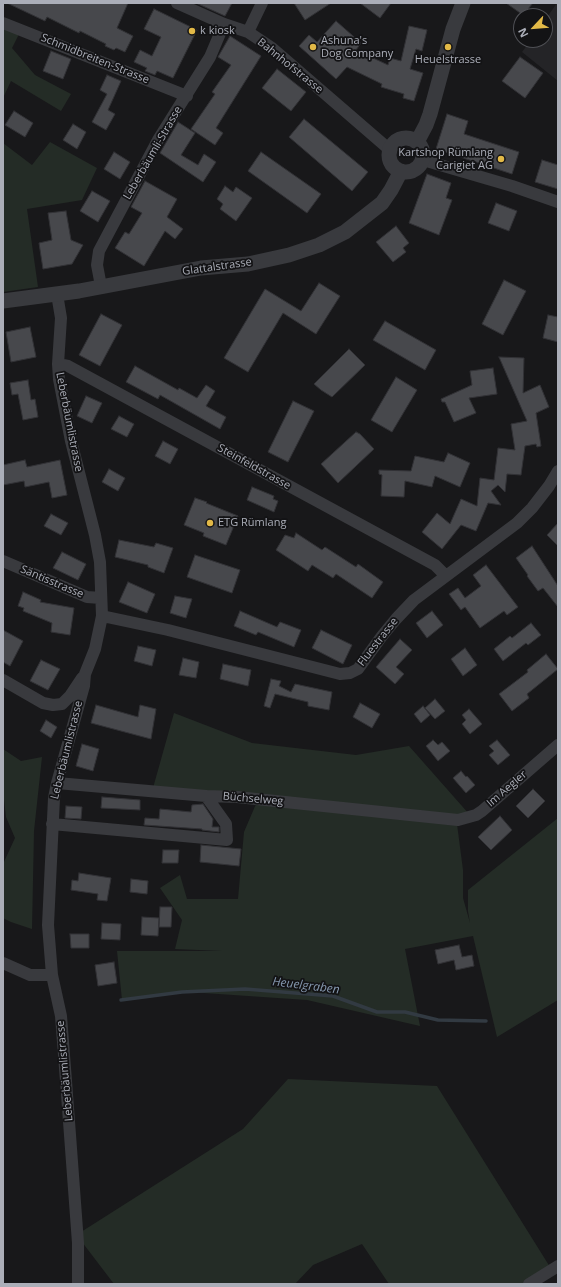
<!DOCTYPE html>
<html>
<head>
<meta charset="utf-8">
<style>
	body { margin:0 }
	#map { position:relative; width:561px; height:1287px; overflow:hidden; background:#18181a; font-family:"Open Sans",sans-serif }
	canvas { display:block }
	.frame { position:absolute; inset:0; border:4px solid #abaeb8; pointer-events:none }
	.north { position:absolute; left:513px; top:8px; width:40px; height:40px; box-sizing:border-box; background:#131315; border:1px solid #505156; border-radius:50%; rotate:244deg; font-size:11px; font-weight:700; line-height:16px; text-align:center; color:#abaeb8 }
	.north::after { content:''; display:block; margin:auto; width:14px; height:18px; background:#e2b947; clip-path:polygon(50% 0,100% 100%,50% 72%,0 100%) }
</style>
</head>
<body>
<div id="map">
<canvas width="561" height="1287"></canvas>
<div class="frame"></div>
<div class="north">N</div>
</div>
<script>
const context = document.querySelector('canvas').getContext('2d');
context.lineJoin = 'round';
function fillPath(path, color) {
  context.fillStyle = color;
  context.fill(path, 'evenodd');
}
function poly(rows) {
  const path = new Path2D();
  for (const r of rows) {
    if (r.length === 3) {
      path.moveTo(r[0] + r[2], r[1]);
      path.arc(r[0], r[1], r[2], 0, 2 * Math.PI);
      continue;
    }
    path.moveTo(r[0], r[1]);
    for (let i = 2; i < r.length; i += 2) path.lineTo(r[i], r[i + 1]);
  }
  return path;
}
function trace(path, color, width, dash) {
  context.strokeStyle = color;
  context.lineWidth = width;
  context.lineCap = dash ? 'butt' : 'round';
  context.setLineDash(dash || []);
  context.stroke(path);
}
function drawText(font, color, halo, rows, align = 'center') {
  context.font = font + ' "Open Sans",sans-serif';
  context.lineWidth = 3.5;
  context.setLineDash([]);
  context.textBaseline = 'middle';
  context.strokeStyle = halo;
  context.fillStyle = color;
  for (const [text, x, y, turn = 0] of rows) {
    context.save();
    context.translate(x, y);
    context.rotate((+turn || 0) * Math.PI / 180);
    context.textAlign = isNaN(turn) ? turn : align;
    if (halo) context.strokeText(text, 0, 0);
    context.fillText(text, 0, 0);
    context.restore();
  }
}
const built = poly([
	[557,3,558,3,558,81,522,52,531,40,545,40,545,20]
]);
const green = poly([
	[3,28,19,34,12,48,35,75,71,94,61,111,11,81,3,98],
	[50,142,97,168,82,200,27,209,38,287,3,292,3,143,32,165],
	[174,713,252,743,356,755,409,746,469,814,457,824,463,870,463,898,470,923,468,911,468,890,558,818,558,1000,497,1037,473,936,405,949,420,1026,307,1000,189,992,122,1000,117,951,222,951,175,949,182,920,160,888,180,875,187,899,238,899,244,832,259,797,153,788],
	[3,749,21,761,42,757,34,831,32,929,11,922,3,918,3,864,15,838,6,817,3,791],
	[288,1079,437,1086,550,1267,523,1284,389,1284,362,1244,313,1265,295,1284,114,1284,82,1242,81,1232,243,1129]
]);
const stream = poly([
	[121,1000,182,992,245,989,333,996,377,1012,405,1012,438,1020,486,1021]
]);
const building = poly([
	[7,3,128,3,117,28,133,36,125,52,116,48,114,50,105,46,106,44,80,31,79,33,47,17,45,21,7,3],
	[196,3,232,3,225,16,196,3],
	[294,3,331,3,305,20,294,3],
	[360,3,391,3,380,18,360,3],
	[506,3,533,3,523,15,506,3],
	[154,9,197,30,173,78,157,71,155,75,145,71,147,68,134,62,140,50,152,56,161,37,144,29,154,9],
	[336,21,361,43,356,50,388,65,390,58,401,61,409,26,427,30,422,51,416,49,410,69,423,73,414,101,403,98,404,94,381,87,382,84,347,67,336,79,299,46,309,35,317,42,336,21],
	[230,36,261,56,216,128,223,133,215,145,191,129,215,94,212,92,231,65,218,57,230,36],
	[51,51,71,59,63,79,43,71,51,51],
	[520,57,543,73,525,98,502,81,520,57],
	[277,69,306,92,291,111,262,88,277,69],
	[107,75,121,81,108,110,115,114,106,130,92,122,107,94,100,90,107,75],
	[14,111,33,123,25,137,5,125,14,111],
	[447,114,468,121,464,134,519,152,512,174,436,149,447,114],
	[304,119,368,172,352,191,289,137,304,119],
	[178,122,195,133,181,155,198,165,204,154,216,162,203,182,160,153,178,122],
	[73,124,86,132,77,149,63,140,73,124],
	[114,152,130,162,120,179,104,169,114,152],
	[261,152,321,194,307,213,248,171,261,152],
	[542,160,558,165,558,189,535,182,542,160],
	[427,174,451,183,446,198,452,200,439,235,409,223,427,174],
	[145,181,177,199,167,217,183,229,175,239,165,231,144,266,115,248,125,232,129,234,142,213,131,207,145,181],
	[225,186,233,192,236,187,252,198,236,221,220,209,223,204,217,199,225,186],
	[92,191,110,201,98,222,80,211,92,191],
	[496,203,517,211,509,231,488,223,496,203],
	[66,211,71,240,83,245,72,264,43,269,39,243,52,240,48,213,66,211],
	[396,226,409,243,403,248,406,252,393,262,376,242,396,226],
	[504,280,526,291,503,335,482,324,504,280],
	[319,283,340,296,316,334,283,313,248,372,224,358,265,289,301,311,319,283],
	[101,314,122,325,100,366,79,355,101,314],
	[548,315,558,317,558,342,543,338,548,315],
	[385,321,436,350,425,370,373,340,385,321],
	[30,327,36,357,11,362,6,332,30,327],
	[349,349,365,365,332,397,321,390,314,384,349,349],
	[499,357,524,358,523,393,540,385,549,407,536,413,541,446,537,447,536,444,525,446,521,475,507,474,505,492,498,485,491,491,501,505,488,503,476,531,461,525,442,549,422,532,437,513,450,524,461,499,477,506,480,478,494,480,498,448,515,450,511,424,527,421,499,357],
	[135,366,178,390,179,388,197,398,206,385,215,391,206,406,226,417,220,429,160,395,158,399,126,382,135,366],
	[493,368,497,394,469,398,476,413,454,422,445,402,442,402,441,399,472,385,470,371,493,368],
	[396,377,417,390,392,432,371,420,396,377],
	[28,380,31,400,35,399,38,417,23,420,18,394,12,395,10,383,28,380],
	[86,396,102,403,92,423,77,416,86,396],
	[293,401,314,411,288,462,268,452,293,401],
	[119,416,134,424,127,437,111,429,119,416],
	[356,432,360,434,374,449,338,483,321,464,356,432],
	[163,441,178,449,170,464,155,456,163,441],
	[448,453,470,463,460,487,435,476,432,487,405,481,404,497,381,496,382,475,379,474,379,470,411,471,415,456,444,462,448,453],
	[25,460,27,467,60,460,67,495,52,498,49,482,25,487,24,481,3,485,3,465,25,460],
	[109,469,125,478,118,491,102,482,109,469],
	[252,487,274,496,273,499,278,501,274,512,247,500,252,487],
	[195,498,207,502,206,503,238,516,226,545,203,536,204,533,184,525,195,498],
	[51,514,68,523,61,535,44,526,51,514],
	[558,523,558,546,547,535,558,523],
	[296,533,322,550,325,547,356,567,358,564,383,582,372,598,336,574,333,578,312,565,308,571,276,550,285,535,294,538,296,533],
	[119,540,154,547,156,543,173,548,164,573,148,567,148,565,115,557,119,540],
	[532,546,558,586,558,607,543,588,538,591,527,576,528,575,516,558,532,546],
	[62,552,86,564,78,580,53,568,62,552],
	[195,555,240,570,232,593,187,577,195,555],
	[486,565,518,607,507,615,504,611,480,628,465,607,461,610,449,594,458,588,465,598,481,586,473,575,486,565],
	[128,582,155,594,147,613,119,602,128,582],
	[23,592,41,600,40,602,74,608,70,635,51,632,52,623,23,611,24,608,18,606,23,592],
	[175,596,192,599,186,618,170,613,175,596],
	[240,611,277,627,280,622,301,630,294,647,258,632,256,635,234,626,240,611],
	[432,611,443,625,427,638,416,623,432,611],
	[531,623,541,635,528,645,526,643,503,661,494,649,510,636,512,638,531,623],
	[3,630,23,641,10,666,3,662,3,630],
	[321,630,352,645,343,664,312,648,321,630],
	[400,639,412,650,396,667,404,674,395,684,376,667,400,639],
	[138,646,156,650,152,666,134,661,138,646],
	[465,648,477,665,463,676,451,659,465,648],
	[546,654,558,669,527,694,529,698,512,711,499,694,528,672,527,670,546,654],
	[183,658,199,662,196,678,179,675,183,658],
	[41,660,60,669,48,690,30,681,41,660],
	[223,664,251,670,248,686,220,679,223,664],
	[271,679,281,681,279,686,291,692,295,684,332,692,329,710,308,706,308,702,275,694,270,708,264,706,271,679],
	[435,699,445,711,435,719,425,708,435,699],
	[360,703,380,714,372,728,353,717,360,703],
	[96,705,138,717,140,705,156,709,151,739,91,723,96,705],
	[423,706,430,715,421,723,414,714,423,706],
	[469,709,482,724,470,734,462,724,466,720,462,715,469,709],
	[46,720,57,727,51,738,40,731,46,720],
	[433,740,438,745,442,742,450,751,438,761,426,746,433,740],
	[497,740,510,755,498,765,489,755,494,751,489,746,497,740],
	[82,744,99,749,93,771,76,766,82,744],
	[461,771,466,777,467,776,475,785,466,793,453,778,461,771],
	[533,789,545,801,528,818,516,806,533,789],
	[102,797,140,800,140,810,101,808,102,797],
	[203,804,213,819,212,827,219,827,219,832,202,830,202,829,144,825,145,818,159,819,160,809,191,812,192,805,203,804],
	[66,806,82,807,81,819,65,818,66,806],
	[500,816,512,830,491,850,478,837,500,816],
	[201,845,241,849,239,866,200,862,201,845],
	[163,850,179,850,178,863,162,863,163,850],
	[79,873,111,878,107,901,97,900,98,894,71,890,72,880,78,881,79,873],
	[131,879,148,881,147,894,130,892,131,879],
	[160,907,172,907,171,927,159,927,160,907],
	[142,917,159,918,158,936,141,935,142,917],
	[102,923,121,924,120,940,101,939,102,923],
	[70,934,89,934,89,948,71,948,70,934],
	[459,945,462,957,472,955,474,966,456,970,454,960,438,964,435,950,459,945],
	[114,962,117,983,98,986,95,965,114,962]
]);
const minor = poly([
	[177,3,224,24,248,32,272,48,390,150],
	[3,23,187,96],
	[248,32,262,3],
	[423,160,512,186,558,202],
	[101,286,97,265,99,251,158,140,210,57,224,24],
	[57,294,61,318,58,364,59,379,71,441,95,535,100,562,102,616,95,649,85,674,84,686,57,783,54,798,48,925,52,975,61,1016,66,1081,78,1243,78,1284],
	[58,364,68,366,435,565,446,576],
	[3,561,87,597,101,598],
	[102,616,168,630,340,674,350,673,358,669,382,636,396,619,414,600,517,523,532,508,549,486,558,471],
	[3,680,43,703,53,705,62,704,70,696,82,678],
	[57,783,206,796,237,797,458,820,476,815,482,811,558,745],
	[52,824,227,840,226,824,206,796],
	[3,963,30,975,52,975],
	[529,1284,558,1266]
]);
const tertiary = poly([
	[406,155,17],
	[417,142,426,125,430,114,453,29,463,3],
	[3,301,79,291,201,268,248,264,289,255,319,245,345,232,382,203,391,190,401,171]
]);
const markers = [
	[192,31,4,"#e2b947"],
	[313,47,4,"#e2b947"],
	[448,47,4,"#e2b947"],
	[501,159,4,"#e2b947"],
	[210,523,4,"#e2b947"]
];
const poiNames = [
	["k kiosk",200,31],
	["Ashuna's",321,41],
	["Dog Company",321,54],
	["Heuelstrasse",448,60,"center"],
	["Kartshop Rümlang",493,153,"right"],
	["Carigiet AG",493,166,"right"],
	["ETG Rümlang",218,523]
];
const streetNames = [
	["Schmidbreiten-Strasse",95,59,22],
	["Bahnhofstrasse",290,66,39],
	["Leberbäumli-Strasse",153,153,-60],
	["Glattalstrasse",217,267,-8],
	["Leberbäumlistrasse",69,422,79],
	["Steinfeldstrasse",254,467,29],
	["Säntisstrasse",52,582,23],
	["Fluestrasse",378,642,-52],
	["Leberbäumlistrasse",67,750,-76],
	["Im Aegler",507,789,-41],
	["Büchselweg",253,799,5],
	["Leberbäumlistrasse",65,1071,-95]
];
const waterNames = [
	["Heuelgraben",306,986,7]
];
fillPath(built, '#242427');
fillPath(green, '#242c26');
trace(stream, '#323a42', 3.5);
fillPath(building, '#47484c');
trace(building, '#323236', 1);
trace(minor, '#393a3e', 12);
trace(tertiary, '#393a3e', 15);
for (const [x, y, r, color] of markers) {
  const dot = new Path2D();
  dot.arc(x, y, r, 0, 2 * Math.PI);
  context.fillStyle = color;
  context.fill(dot);
  trace(dot, '#131315', 1.5);
}
drawText('11px', '#abaeb8', '#131315', poiNames, 'left');
drawText('11px', '#abaeb8', '#131315', streetNames);
drawText('italic 12px', '#8699b0', '#131315', waterNames);
</script>
</body>
</html>
